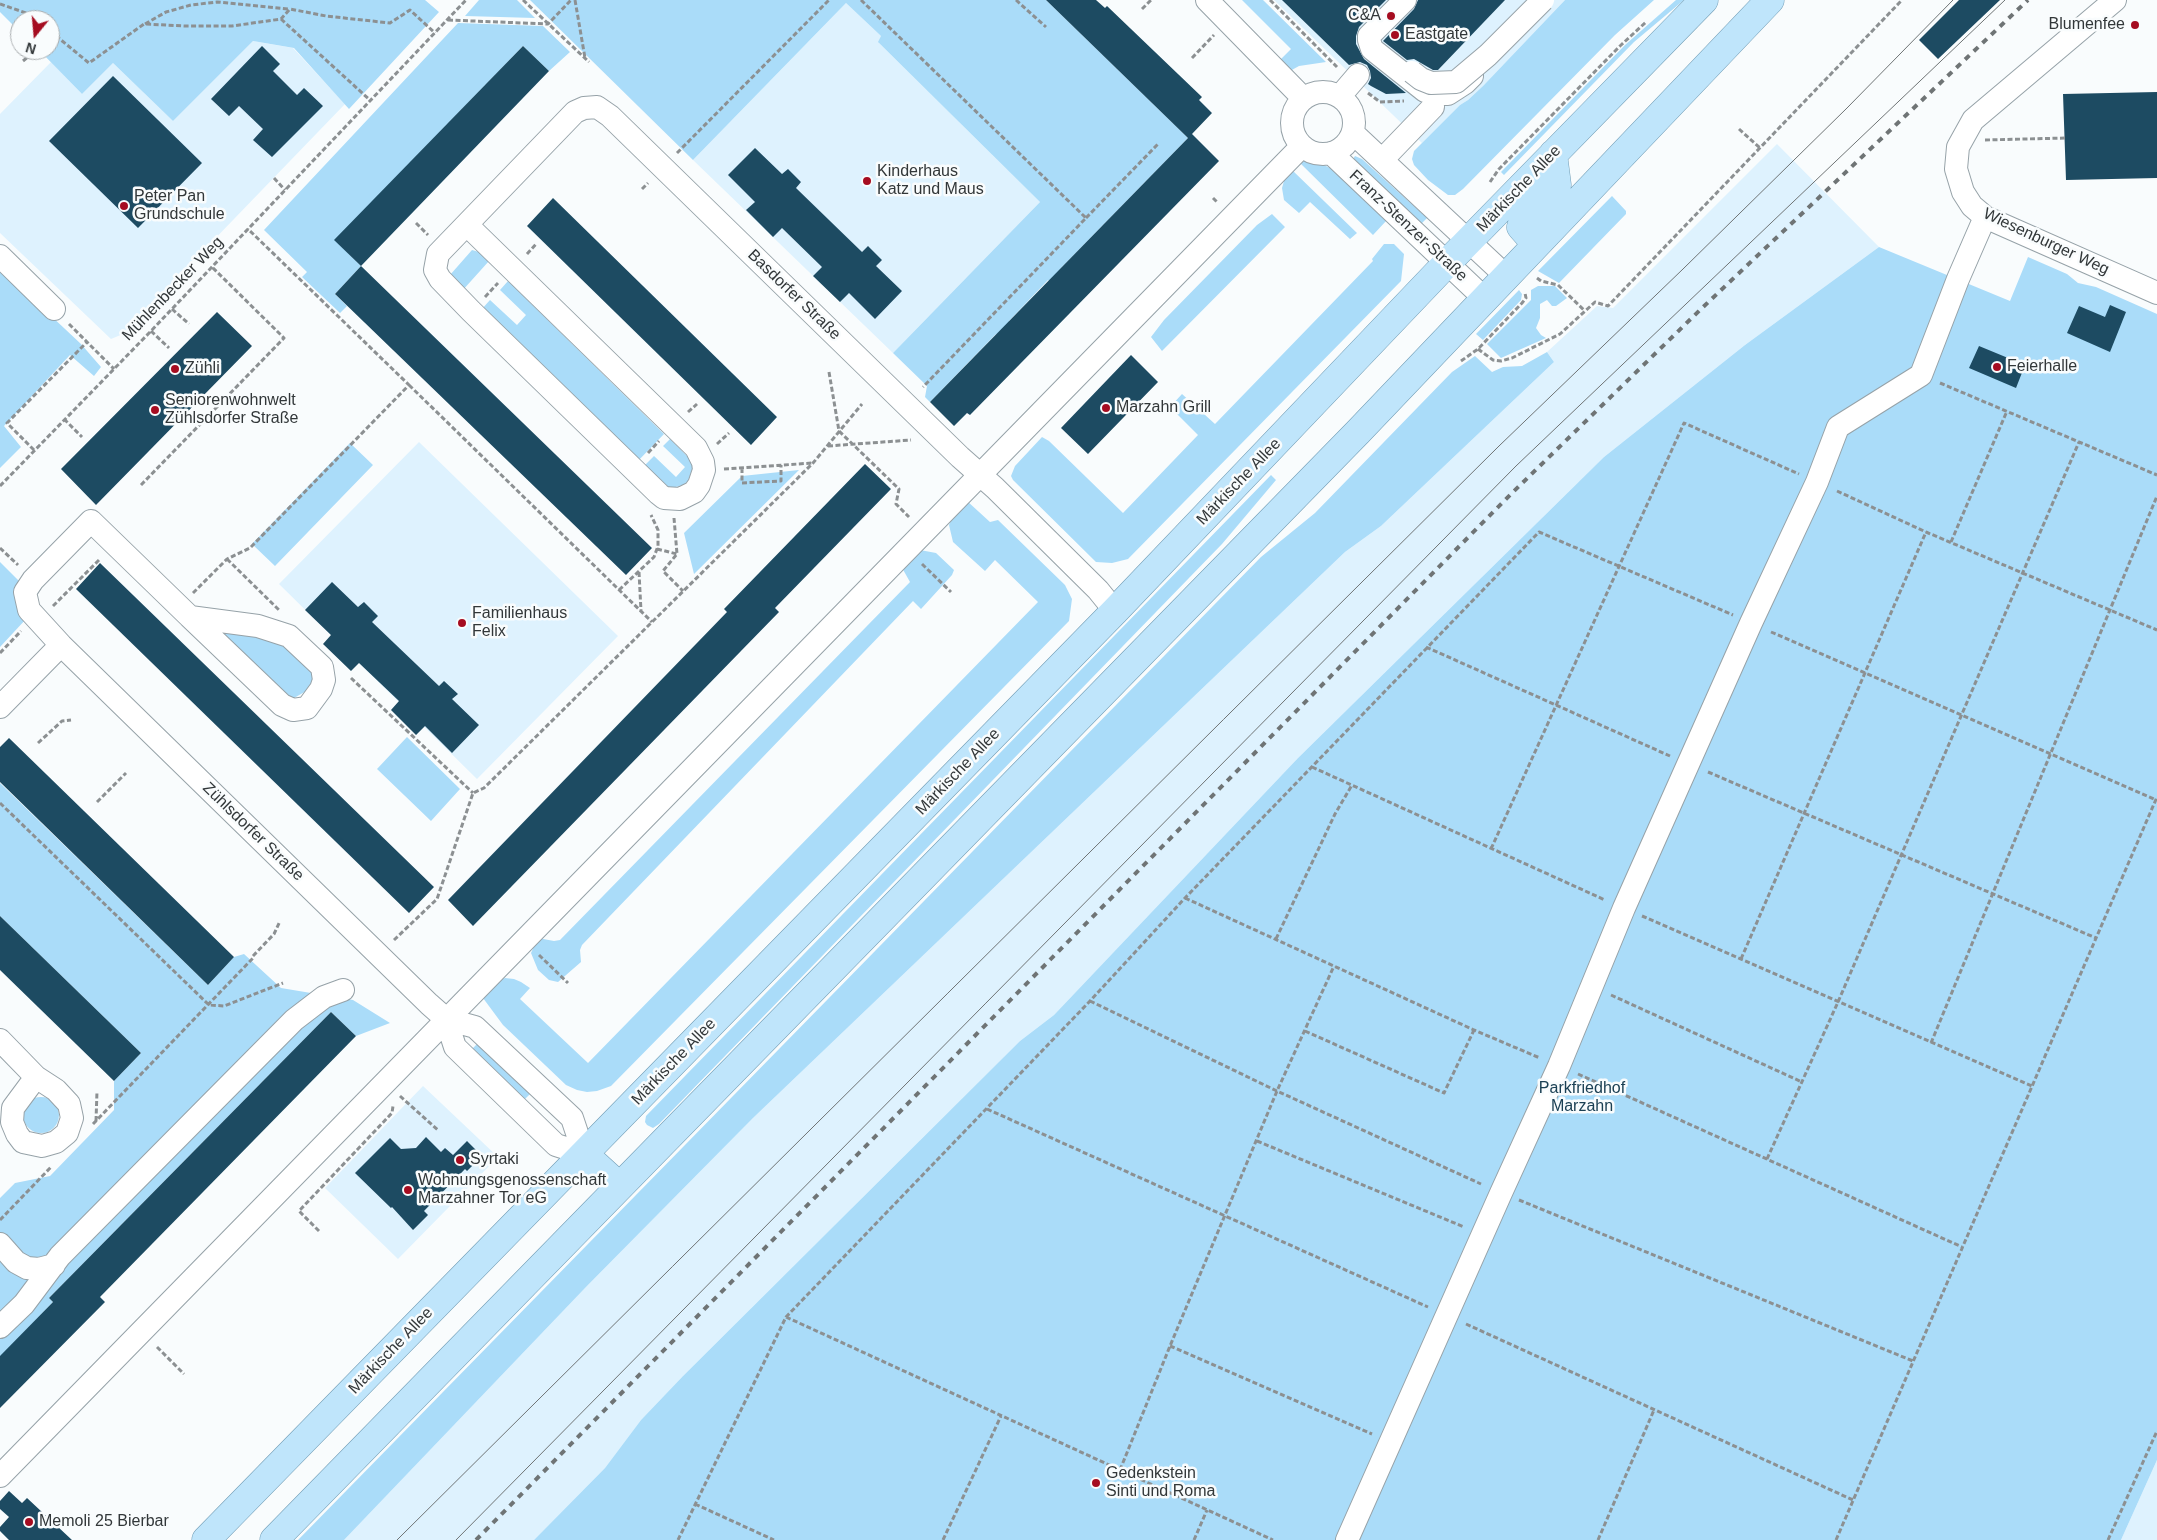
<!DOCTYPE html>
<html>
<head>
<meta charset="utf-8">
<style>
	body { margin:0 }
	#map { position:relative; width:2157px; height:1540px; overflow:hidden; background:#f9fcfd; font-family:Helvetica,sans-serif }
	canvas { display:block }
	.north { position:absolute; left:10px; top:10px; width:50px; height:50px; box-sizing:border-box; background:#f9fcfd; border:1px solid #a9adaf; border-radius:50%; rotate:197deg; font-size:14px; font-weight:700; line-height:20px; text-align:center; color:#323739 }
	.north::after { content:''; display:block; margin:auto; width:18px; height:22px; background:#a50c20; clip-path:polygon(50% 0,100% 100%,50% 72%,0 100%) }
</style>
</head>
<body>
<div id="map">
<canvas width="2157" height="1540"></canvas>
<div class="north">N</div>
</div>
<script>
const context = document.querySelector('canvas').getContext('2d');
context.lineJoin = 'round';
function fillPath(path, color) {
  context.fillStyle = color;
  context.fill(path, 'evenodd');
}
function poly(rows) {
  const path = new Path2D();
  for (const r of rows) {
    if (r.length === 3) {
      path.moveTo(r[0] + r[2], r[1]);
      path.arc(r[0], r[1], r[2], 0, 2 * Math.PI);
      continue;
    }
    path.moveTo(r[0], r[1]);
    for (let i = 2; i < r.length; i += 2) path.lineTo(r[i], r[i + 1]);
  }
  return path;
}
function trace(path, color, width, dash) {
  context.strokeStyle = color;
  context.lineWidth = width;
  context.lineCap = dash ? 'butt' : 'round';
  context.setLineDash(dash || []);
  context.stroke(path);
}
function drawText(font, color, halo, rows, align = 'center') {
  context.font = font + ' Helvetica,sans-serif';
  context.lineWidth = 5;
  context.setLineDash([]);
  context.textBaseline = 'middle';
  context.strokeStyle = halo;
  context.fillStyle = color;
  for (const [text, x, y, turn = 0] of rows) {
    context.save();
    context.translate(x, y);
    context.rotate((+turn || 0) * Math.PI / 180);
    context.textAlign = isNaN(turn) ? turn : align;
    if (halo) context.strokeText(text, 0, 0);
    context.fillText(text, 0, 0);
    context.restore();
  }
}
const built = poly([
	[1274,0,1565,0,1483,86,1468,100,1460,105,1422,143],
	[846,3,881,36,879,43,1040,202,893,353,693,160],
	[253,41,293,48,345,104,123,334,111,339,0,233,0,114,51,62,82,94,113,63,173,121],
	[1777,144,1879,247,1745,345,1604,457,1298,758,1054,1015,1020,1041,683,1376,641,1420,605,1468,534,1540,344,1540,586,1287,753,1118,1345,552,1381,526,1554,362,1547,352,1597,306,1613,308],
	[419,442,618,636,477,779,279,584],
	[423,1086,498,1157,398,1259,325,1188],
	[2157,1460,2157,1540,2121,1540]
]);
const green = poly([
	[0,0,425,0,439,12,349,109,294,48,253,41,173,121,113,63,82,94,39,50,50,50,50,20,20,20,20,32,0,12],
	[479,0,517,0,535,18,465,16],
	[530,0,1046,0,1188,138,1061,268,1051,283,1048,280,1009,321,1011,324,995,335,930,402,925,397,927,386,893,353,1040,202,878,42,881,36,846,3,693,160],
	[1242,0,1263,0,1326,62,1299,66,1290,71,1280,60,1291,49],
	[1565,0,1654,0,1615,35,1463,189,1455,195,1448,195,1428,180,1414,165,1412,159,1414,151,1460,105,1468,100,1483,86],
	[1676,0,1684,0,1634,42,1504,175,1501,172,1625,45],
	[458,23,543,26,570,52,549,71,523,46,335,240,361,266,335,294,347,306,340,313,302,277,307,272,264,230],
	[1355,156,1362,159,1427,218,1420,225,1351,162],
	[1307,159,1312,159,1330,168,1387,220,1373,235,1300,163],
	[1292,170,1357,233,1350,239,1310,202,1299,213,1284,200,1282,188,1284,181],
	[1612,196,1626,211,1626,214,1559,283,1538,271],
	[1272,214,1285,227,1162,351,1151,337,1164,320,1257,225],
	[1384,244,1394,244,1404,254,1401,281,1128,559,1112,563,1096,562,1013,480,1011,476,1015,466,1042,437,1049,441,1123,513,1198,435,1170,407,1182,394,1215,424,1373,261,1372,259],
	[1879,247,2010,301,2028,257,2067,274,2078,283,2096,287,2157,314,2157,1460,2121,1540,534,1540,605,1468,641,1420,683,1376,1020,1041,1054,1015,1298,758,1604,457,1745,345],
	[472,250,479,252,489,261,462,291,450,275],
	[0,268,81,344,101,367,94,376,70,355,4,426,21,447,0,468],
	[508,281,664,434,637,462,481,310,490,300,517,325,526,315,500,290],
	[1538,286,1555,286,1567,298,1556,306,1552,306,1547,300,1540,304,1540,318,1536,328,1541,335,1546,338,1501,358,1487,344,1531,300,1531,290],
	[1519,290,1522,294,1521,300,1483,340,1476,334],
	[1547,352,1554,362,1381,526,1345,552,753,1118,586,1287,344,1540,298,1540,1261,557,1315,513,1452,372,1475,356,1492,372,1503,367,1522,366],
	[670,439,689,458,693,467,688,481,683,485,672,488,666,487,643,467,654,456,676,477,685,467,663,446],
	[350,443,373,465,275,566,252,544],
	[799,470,694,574,684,533,742,476],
	[1271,475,1276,480,1222,544,659,1124,653,1128,647,1125,645,1122,646,1116],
	[967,501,990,522,998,520,1065,585,1072,599,1069,621,611,1086,597,1091,587,1092,577,1090,566,1085,503,1025,483,998,497,982,505,978,514,979,521,982,530,988,520,999,588,1063,1038,602,995,560,985,571,953,542,949,525,952,518],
	[920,550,936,553,954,570,952,575,921,609,913,601,582,945,580,950,581,962,558,982,549,980,538,970,531,953,538,938,554,941,560,940,910,582,901,566],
	[0,562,21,583,27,618,0,647],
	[215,628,271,635,312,668,313,678,308,690,294,698,284,697],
	[407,737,460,789,431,821,377,769],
	[0,783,208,985,234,957,244,954,281,988,353,1000,390,1023,356,1036,331,1012,49,1298,53,1302,0,1357,0,1198,15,1183,50,1176,114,1110,114,1081,141,1053,0,916],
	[478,1043,530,1094,524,1100,472,1049],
	[41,1115,18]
]);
const building = poly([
	[1046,0,1096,0,1105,8,1107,6,1202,97,1199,100,1212,113,1192,134,1219,161,970,415,967,413,954,426,930,402,1188,138],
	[1282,0,1386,0,1359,27,1356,36,1356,44,1364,59,1406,93,1386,94,1371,86,1368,84,1371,78,1370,71,1367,65,1360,62,1349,65],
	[1418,0,1505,0,1438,70,1433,70,1414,59,1407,60,1383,41,1414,9],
	[1959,0,2000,0,1938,59,1919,40],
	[262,46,280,64,273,71,297,95,304,88,323,106,272,157,253,140,263,129,239,106,229,116,211,99],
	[523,46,549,71,361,266,334,240],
	[113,76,202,163,138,228,49,141],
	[2157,92,2157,178,2066,180,2063,94],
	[755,148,782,174,788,169,801,182,796,188,862,252,868,246,882,260,876,266,902,291,875,319,849,293,840,302,813,276,822,267,782,228,773,237,746,210,755,202,728,175],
	[553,198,777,417,751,445,527,226],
	[361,266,652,548,626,575,335,294],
	[2110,305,2126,312,2110,352,2067,333,2079,306,2105,317],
	[217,312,252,346,96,505,61,469],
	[1979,346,2025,365,2016,388,1969,368],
	[1131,355,1158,382,1088,454,1061,428],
	[865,464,891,489,775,608,779,612,473,926,448,900,727,612,724,609],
	[100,563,434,887,409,913,76,589],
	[332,582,358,607,364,602,378,616,372,622,439,686,444,681,458,694,452,699,479,725,452,753,425,726,416,735,391,710,399,701,359,663,351,671,323,644,331,635,305,610],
	[9,738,234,957,208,985,0,782,0,747],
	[0,916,141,1053,114,1081,0,970],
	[331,1012,356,1036,100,1297,105,1302,0,1408,0,1356,53,1302,49,1298],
	[426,1137,441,1152,445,1148,453,1155,467,1141,482,1156,467,1171,465,1169,424,1211,428,1215,413,1230,392,1207,391,1208,355,1173,390,1138,401,1149,416,1148],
	[9,1491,22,1503,27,1498,72,1540,9,1540,0,1531,0,1527,9,1517,0,1509,0,1501]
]);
const path = poly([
	[523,0,589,62],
	[575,0,585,58],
	[861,0,1086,218,923,387],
	[1016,0,1046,27],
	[1270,0,1337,67],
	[0,4,26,13,35,20],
	[1142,9,1151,0],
	[281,19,371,101],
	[448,20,548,24,571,0],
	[145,24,166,12,191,5,217,2,289,9],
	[50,31,89,63,144,24,186,26,232,26,281,19,290,9,326,16,390,23,410,10,435,33],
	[1192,58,1214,35],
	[23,61,36,50],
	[1368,93,1380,102,1404,101],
	[1739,129,1760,148],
	[1985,140,2065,138],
	[677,153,829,0],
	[274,178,285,190],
	[1490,182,1499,169,1620,46,1646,22],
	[642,189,648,183],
	[1213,198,1218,203],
	[1086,218,1158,144],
	[416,223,428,235],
	[527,254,537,243],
	[1537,278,1541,281,1558,285,1585,311],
	[485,297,498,283],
	[172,309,189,324],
	[69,324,114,369],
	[151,331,169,348],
	[1478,349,1493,360,1501,361,1512,358,1560,334,1595,302,1608,306,1902,0],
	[1461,361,1478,349,1522,303,1526,298,1525,293],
	[829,372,839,431,899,489,896,504,909,517],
	[1940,383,2157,475],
	[409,385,652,622],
	[688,412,697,404],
	[64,419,82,437],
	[717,444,729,433],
	[828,446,911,440],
	[34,450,7,423,87,342],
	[648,453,659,441],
	[742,468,742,483,781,481,781,465],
	[724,469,813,463],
	[141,485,284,338,212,267],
	[0,486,151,331,466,0],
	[1837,491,1926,532,2157,630],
	[674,518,677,554,663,571,683,591],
	[1951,542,2007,411],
	[0,548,18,565],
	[657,549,677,554],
	[227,559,279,610],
	[922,564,951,592],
	[639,572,641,611],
	[619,590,654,557,658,546,658,530,651,515],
	[193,593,227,559,250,548,409,385,248,229],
	[53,606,100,559],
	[1771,632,2156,800],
	[1426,647,1670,756],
	[0,653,21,631],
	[351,678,473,793],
	[38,743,62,721,71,720],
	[1312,767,1605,900],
	[1708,772,2096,938],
	[97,802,126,773],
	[0,803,209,1005,224,1006,283,983],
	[1491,849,1684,423,1799,474],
	[1185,898,1474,1030,1540,1058],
	[1642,916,2032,1086],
	[1276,939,1335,814,1352,785],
	[394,940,437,899,473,793,484,788,813,463,862,404],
	[539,955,568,983],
	[253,956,274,934,280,921],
	[1741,959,1926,532],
	[1611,995,1802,1082],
	[1090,1001,1277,1091,1481,1184],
	[1305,1031,1444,1093,1474,1030],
	[1931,1043,2157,496],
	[1578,1074,1962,1247],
	[400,1096,439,1131],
	[987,1109,1428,1307],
	[96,1121,97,1091],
	[93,1124,254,957],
	[1257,1141,1464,1227],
	[1767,1159,1838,1002,2079,442],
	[1519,1200,1913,1361],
	[0,1220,52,1166],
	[319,1231,299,1211,392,1113,393,1106],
	[786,1317,1273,1540],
	[1466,1324,1853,1500],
	[1170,1346,1372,1434],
	[157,1347,184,1374],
	[1120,1470,1170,1346,1277,1091,1334,966],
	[695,1504,774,1540],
	[678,1540,786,1317,1090,1001,1185,898,1539,532,1733,615],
	[943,1540,1001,1416],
	[1194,1540,1207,1510],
	[1598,1540,1654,1410],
	[1836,1540,2157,797],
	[2108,1540,2157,1431]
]);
const minor = poly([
	[1207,0,1303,98],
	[1405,0,1369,36,1369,40,1372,49,1425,91,1437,94,1448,94,1465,83,1472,76],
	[2115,0,1973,120,1958,147,1956,169,1963,192,1972,206,1985,217,2157,293],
	[1323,123,31],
	[1340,96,1358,75],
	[1353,133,1507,277],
	[1331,153,1485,299],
	[1382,160,1433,107],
	[467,225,696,448,703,462,704,470,699,485,694,492,680,499,664,498,659,494,471,311,440,279,435,270,438,254,575,112,584,108,597,107,610,116,960,457,995,488,1098,590,1115,611],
	[0,256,54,309],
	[190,617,91,521,33,580,25,592,29,610,61,645,429,1004,446,1019,475,1027,572,1118,584,1154],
	[190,617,258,626,289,636,322,667,324,680,321,689,307,708,293,710,282,705,190,617],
	[0,707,61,645],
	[446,1019,455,1047,556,1145,584,1154],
	[0,1040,36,1077,56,1090,69,1104,72,1118,67,1133,56,1142,42,1146,23,1142,17,1134,12,1122,13,1108,36,1077],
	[0,1244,16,1262,27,1268,39,1269,54,1265],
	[0,1327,24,1304,60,1256,294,1020,324,997,343,990],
	[0,1476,1302,146],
	[1347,1540,1501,1193,1559,1066,1624,908,1751,623,1817,482,1838,427,1921,375,1958,279,1985,217]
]);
const major = poly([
	[1536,244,1521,227,1524,219,1557,185,1553,154],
	[584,1154,619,1186],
	[206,1540,1115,611,1447,263,1704,0],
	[274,1540,1358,432,1770,0]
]);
const tram = poly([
	[397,1540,1499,446,1683,269,1847,108,1953,0],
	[456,1540,1516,466,2005,0]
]);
const rail = poly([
	[476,1540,1511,494,1701,309,2028,0]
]);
const minorBridge = poly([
	[1412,72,1421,79,1431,83,1456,82,1488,55,1543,0]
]);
const markers = [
	[1391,16,5,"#a50c20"],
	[2135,25,5,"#a50c20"],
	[1395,35,5,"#a50c20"],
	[867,181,5,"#a50c20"],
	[124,206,5,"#a50c20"],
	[1997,367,5,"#a50c20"],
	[175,369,5,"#a50c20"],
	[1106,408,5,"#a50c20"],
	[155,410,5,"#a50c20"],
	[462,623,5,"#a50c20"],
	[460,1160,5,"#a50c20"],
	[408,1190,5,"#a50c20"],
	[1096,1483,5,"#a50c20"],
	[29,1522,5,"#a50c20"]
];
const poiNames = [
	["C&A",1381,16,"right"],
	["Blumenfee",2125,25,"right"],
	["Eastgate",1405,35],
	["Kinderhaus",877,172],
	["Katz und Maus",877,190],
	["Peter Pan",134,197],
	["Grundschule",134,215],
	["Feierhalle",2007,367],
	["Zühli",185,369],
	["Seniorenwohnwelt",165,401],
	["Zühlsdorfer Straße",165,419],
	["Marzahn Grill",1116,408],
	["Familienhaus",472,614],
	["Felix",472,632],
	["Syrtaki",470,1160],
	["Wohnungsgenossenschaft",418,1181],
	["Marzahner Tor eG",418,1199],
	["Gedenkstein",1106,1474],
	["Sinti und Roma",1106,1492],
	["Memoli 25 Bierbar",39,1522]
];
const streetNames = [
	["Märkische Allee",1519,189,-46],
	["Franz-Stenzer-Straße",1408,226,43],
	["Wiesenburger Weg",2046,242,25],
	["Mühlenbecker Weg",173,289,-46],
	["Basdorfer Straße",794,295,44],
	["Märkische Allee",1239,482,-46],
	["Märkische Allee",958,772,-46],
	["Zühlsdorfer Straße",253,832,44],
	["Märkische Allee",674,1062,-46],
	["Märkische Allee",391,1351,-46]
];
const parkNames = [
	["Parkfriedhof",1582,1089],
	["Marzahn",1582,1107]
];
fillPath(built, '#def2fe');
fillPath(green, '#aadcf9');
fillPath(building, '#1d4b62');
trace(minor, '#96a2a8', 24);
trace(major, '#729db5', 29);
trace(path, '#8c9092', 3, [5, 2.5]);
trace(minor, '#fff', 22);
trace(major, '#bfe5fb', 28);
trace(tram, '#6f7475', 1);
trace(rail, '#6f7475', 4, [6, 6]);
trace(minorBridge, '#96a2a8', 24, []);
trace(minorBridge, '#fff', 22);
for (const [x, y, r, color] of markers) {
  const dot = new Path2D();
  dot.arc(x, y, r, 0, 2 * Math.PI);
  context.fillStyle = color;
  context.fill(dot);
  trace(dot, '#f9fcfd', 2);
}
drawText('16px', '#323739', '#f9fcfd', poiNames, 'left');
drawText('16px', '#323739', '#f9fcfd', streetNames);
drawText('16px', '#1b4054', '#f9fcfd', parkNames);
</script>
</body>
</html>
